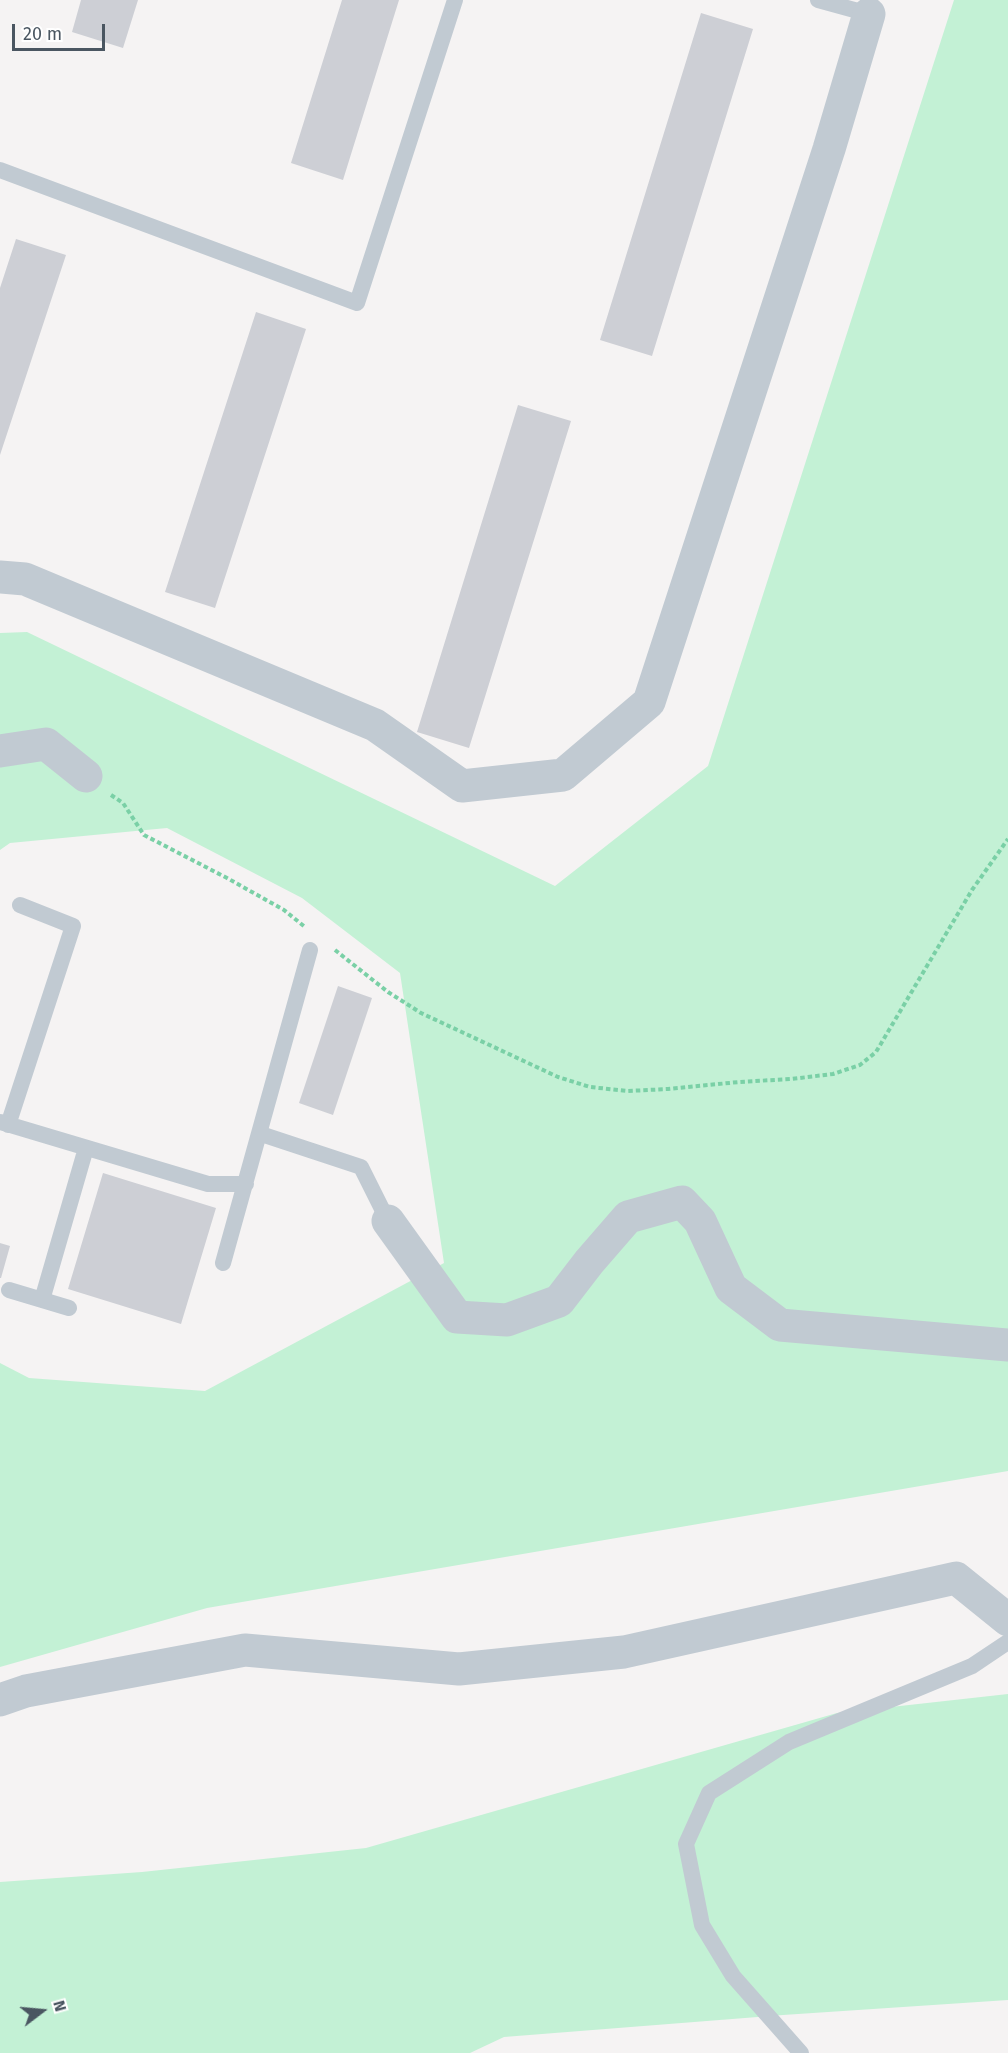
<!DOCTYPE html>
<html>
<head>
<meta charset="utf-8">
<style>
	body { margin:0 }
	#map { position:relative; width:1008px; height:2053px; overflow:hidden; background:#f5f3f3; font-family:"Fira Sans",sans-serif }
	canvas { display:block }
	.north { position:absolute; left:12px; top:1981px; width:60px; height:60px; -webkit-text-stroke:4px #fff; paint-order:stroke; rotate:74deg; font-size:16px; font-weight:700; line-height:24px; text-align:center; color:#4a5661 }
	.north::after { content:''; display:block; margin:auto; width:21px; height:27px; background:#4a5661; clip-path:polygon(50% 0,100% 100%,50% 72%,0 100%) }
	.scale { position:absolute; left:12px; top:24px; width:93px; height:27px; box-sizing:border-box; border:3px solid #4a5661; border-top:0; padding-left:8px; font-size:18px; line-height:21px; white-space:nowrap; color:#4a5661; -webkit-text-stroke:4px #fff; paint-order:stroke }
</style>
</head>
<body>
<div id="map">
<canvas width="1008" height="2053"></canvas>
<div class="north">N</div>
<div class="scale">20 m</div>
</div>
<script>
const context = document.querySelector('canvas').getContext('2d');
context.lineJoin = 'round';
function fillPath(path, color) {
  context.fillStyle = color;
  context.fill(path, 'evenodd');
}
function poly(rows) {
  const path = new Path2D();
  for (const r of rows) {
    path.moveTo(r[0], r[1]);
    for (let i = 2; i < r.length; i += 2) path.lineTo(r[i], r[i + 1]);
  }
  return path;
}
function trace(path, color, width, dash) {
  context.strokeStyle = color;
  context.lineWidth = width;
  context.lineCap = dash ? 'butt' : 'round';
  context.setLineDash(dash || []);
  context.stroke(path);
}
const green = poly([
	[954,0,1008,0,1008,1471,207,1608,0,1667,0,1363,29,1378,205,1391,444,1263,400,973,302,898,167,828,10,843,0,850,0,633,27,632,555,886,708,766],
	[1008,1694,1008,2000,783,2015,504,2037,470,2053,0,2053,0,1882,142,1872,366,1848,837,1713]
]);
const building = poly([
	[81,0,138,0,123,48,72,32],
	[342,0,399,0,343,180,291,163],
	[701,13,753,29,652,356,600,340],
	[16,239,66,255,0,455,0,288],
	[256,312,306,329,215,608,165,592],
	[518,405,571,421,469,748,417,732],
	[338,986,372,998,333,1115,299,1103],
	[103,1173,216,1208,181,1324,68,1289],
	[0,1243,10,1246,1,1278,0,1278]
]);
const path = poly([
	[111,795,123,803,144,835,227,878,284,910,305,927],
	[335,950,388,992,421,1013,558,1077,590,1087,628,1091,668,1089,739,1082,791,1079,833,1074,860,1065,876,1052,972,890,1008,839]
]);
const lane = poly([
	[818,0,869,14,870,9],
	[0,170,357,303,455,0],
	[0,1122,208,1184,246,1184],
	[8,1125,73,926,20,905],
	[261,1134,361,1167,388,1221],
	[223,1263,310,950],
	[9,1290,69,1308],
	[42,1300,86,1148],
	[801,2053,733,1976,702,1925,686,1844,709,1793,789,1742,972,1666,1008,1642]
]);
const street = poly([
	[0,577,25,579,375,725,462,786,563,775,649,702,829,149,869,14],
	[0,751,46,744,86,776],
	[388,1221,457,1317,507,1320,559,1301,589,1262,628,1217,682,1202,700,1221,731,1288,780,1325,1008,1345],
	[0,1700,26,1691,245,1650,459,1669,624,1652,956,1578,1008,1620]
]);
fillPath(green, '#c3f1d5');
fillPath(building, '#cdcfd5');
trace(path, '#7ad0a6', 4, [4.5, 3]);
trace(lane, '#c1cad2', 16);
trace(street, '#c1cad2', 33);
</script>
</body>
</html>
